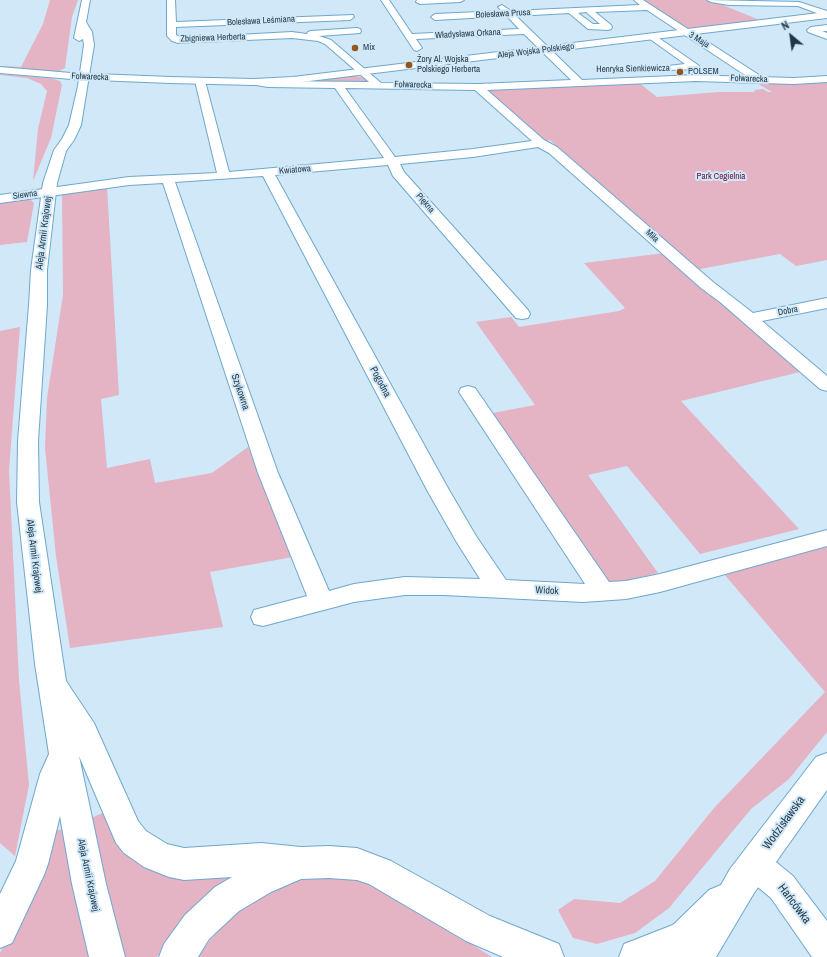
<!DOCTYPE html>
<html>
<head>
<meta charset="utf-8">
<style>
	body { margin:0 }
	#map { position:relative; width:827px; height:957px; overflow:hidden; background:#d1e8f8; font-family:"Archivo Narrow",sans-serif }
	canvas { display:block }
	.north { position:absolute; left:771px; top:16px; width:40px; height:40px; -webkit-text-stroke:3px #d1e8f8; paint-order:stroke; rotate:331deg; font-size:11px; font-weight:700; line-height:16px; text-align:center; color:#1f3746 }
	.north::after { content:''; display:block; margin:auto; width:14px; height:18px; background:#1f3746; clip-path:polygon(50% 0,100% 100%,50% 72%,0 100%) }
</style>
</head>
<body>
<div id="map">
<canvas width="827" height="957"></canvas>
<div class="north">N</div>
</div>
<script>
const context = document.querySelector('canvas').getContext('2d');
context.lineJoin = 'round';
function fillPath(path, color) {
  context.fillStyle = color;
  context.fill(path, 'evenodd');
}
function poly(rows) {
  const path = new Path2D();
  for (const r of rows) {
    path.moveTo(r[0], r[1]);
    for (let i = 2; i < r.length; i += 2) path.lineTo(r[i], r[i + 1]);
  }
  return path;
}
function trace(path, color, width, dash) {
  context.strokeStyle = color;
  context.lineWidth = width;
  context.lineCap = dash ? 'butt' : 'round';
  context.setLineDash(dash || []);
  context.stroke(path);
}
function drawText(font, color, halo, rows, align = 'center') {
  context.font = font + ' "Archivo Narrow",sans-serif';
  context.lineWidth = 4;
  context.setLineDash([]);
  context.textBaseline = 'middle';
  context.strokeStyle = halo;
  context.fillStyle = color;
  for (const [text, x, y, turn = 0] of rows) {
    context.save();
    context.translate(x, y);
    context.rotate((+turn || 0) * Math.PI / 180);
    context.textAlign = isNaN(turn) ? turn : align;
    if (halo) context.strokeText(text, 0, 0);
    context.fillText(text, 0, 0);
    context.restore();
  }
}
const green = poly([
	[50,0,78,0,72,17,65,68,59,71,54,71,0,69,0,66,21,67,43,24],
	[641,0,706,0,711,2,718,3,757,19,759,22,687,30],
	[0,74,50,78,60,81,62,85,51,138,33,181,38,129,47,91,41,84,27,78,0,75],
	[352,75,364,78,368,82,296,81],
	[827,81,827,260,796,266,780,254,695,270,550,140,545,141,488,93,491,90,638,82,657,97,719,92,754,92,755,90,763,89,768,92,772,92,755,82],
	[107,186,119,395,101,399,107,468,150,459,155,483,212,473,248,447,293,557,210,572,223,627,70,648,56,556,45,448,47,398,63,295,62,193],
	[12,198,31,200,34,203,27,242,0,245,0,201],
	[665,253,800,372,681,401,799,529,700,554,627,466,588,475,658,573,605,586,493,413,535,405,476,322,511,317,519,327,619,311,625,308,584,263],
	[20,327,9,470,19,680,29,785,15,856,0,843,0,331],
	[827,546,827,732,789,779,751,809,669,908,635,933,597,944,573,938,558,910,574,899,620,903,655,881,714,808,825,692,724,574],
	[105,812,111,827,229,873,228,879,206,895,189,913,172,933,157,957,125,957,109,900,91,818],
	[63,829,79,916,91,957,0,957,0,953,25,903,50,832],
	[329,876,357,879,378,886,492,957,198,957,210,940,236,913,279,887,304,879]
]);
const minor = poly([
	[167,0,175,0,176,22,353,15,354,17,350,20,176,27,176,35,182,38,292,32,307,34,308,32,311,31,357,28,360,29,361,31,360,33,319,36,331,40,381,83,478,84,571,80,524,34,416,39,422,48,417,51,414,50,381,0,389,0,412,34,519,29,507,16,435,20,431,17,435,14,502,11,498,7,502,5,511,11,640,5,634,0,643,0,762,77,794,78,827,76,827,82,794,84,696,81,487,90,544,140,557,147,713,282,753,313,827,298,827,308,762,321,827,376,827,391,820,389,720,302,701,288,549,153,538,147,473,157,400,164,404,172,528,310,530,314,528,318,522,319,516,318,393,176,388,165,275,175,449,490,476,536,506,580,585,584,459,392,461,388,468,386,475,388,609,582,626,581,660,574,827,530,827,546,660,592,626,599,583,602,444,595,405,595,354,602,263,626,254,624,251,617,254,610,307,596,258,473,163,183,129,185,0,203,0,195,129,177,217,173,195,81,200,78,205,81,229,172,384,158,335,88,268,87,250,84,249,82,254,79,268,81,369,82,325,44,318,41,292,38,178,43,172,41,167,36,167,0],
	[647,10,748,77,696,75,582,80,516,16,569,13,588,29,608,30,611,29,612,27,611,25,595,12,647,10],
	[586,12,600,24,593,24,578,13,586,12],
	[345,88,475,90,532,141,473,149,395,157,345,88],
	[263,176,427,490,456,541,480,579,405,577,354,584,329,591,278,473,175,182,263,176],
	[417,0,464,0,460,2,420,4,416,2,417,0],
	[707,0,799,2,827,11,827,17,798,6,729,5,711,2,707,0],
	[827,25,827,31,822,31,827,33,827,39,808,32,807,30,811,27,827,25],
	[653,34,698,65,700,67,698,69,668,70,666,68,668,66,685,64,650,39,648,37,650,35,653,34],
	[754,849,765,853,793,876,827,921,827,957,812,957,771,898,743,875,738,864,743,853,754,849]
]);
const tertiary = poly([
	[827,12,827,18,293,83,254,85,170,83,71,79,0,73,0,67,71,73,170,77,254,79,293,77,827,12],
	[827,753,827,790,754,893,716,957,651,957,656,944,671,927,709,890,721,885,730,869,816,757,827,753]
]);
const secondary = poly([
	[82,0,90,0,86,22,92,32,94,45,81,125,74,140,66,151,57,183,47,270,47,305,38,441,39,502,66,681,94,723,138,821,146,831,167,844,184,848,261,843,301,847,329,846,357,848,391,861,490,916,559,944,564,957,503,957,466,941,369,884,357,880,329,878,301,879,271,892,239,911,209,939,198,957,159,957,164,944,185,915,215,887,232,877,184,880,169,877,144,867,124,853,116,843,79,756,106,884,125,957,89,957,72,884,60,816,48,864,44,875,12,943,0,948,0,894,16,861,40,774,49,754,35,664,17,502,18,441,29,305,31,270,43,183,54,150,62,139,69,125,78,86,84,45,83,39,79,41,74,38,82,0],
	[683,921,695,927,701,939,695,951,682,957,619,957,624,944,683,921]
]);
const markers = [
	[355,48,4,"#95551e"],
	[409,65,4,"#95551e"],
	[680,72,4,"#95551e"]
];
const farStreetnames = [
	["Bolesława Prusa",503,14,-3],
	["Bolesława Leśmiana",261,21,-3],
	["Władysława Orkana",468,34,-3],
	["Zbigniewa Herberta",213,38,-2],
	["3 Maja",699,40,32],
	["Aleja Wojska Polskiego",536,51,-7],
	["Henryka Sienkiewicza",633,69,-1],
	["Folwarecka",90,77,2],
	["Folwarecka",749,79,2],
	["Folwarecka",413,85,1],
	["Kwiatowa",295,170,-5],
	["Siewna",25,195,-8],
	["Piękna",425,203,49],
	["Miła",652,236,42],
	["Dobra",788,311,-11]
];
const farPoinames = [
	["Mix",363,48],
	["Żory Al. Wojska",417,60],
	["Polskiego Herberta",417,70],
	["POLSEM",688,72]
];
const farParknames = [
	["Park Cegielnia",721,177]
];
const streetNames = [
	["Aleja Armii Krajowej",44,233,-83],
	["Pogodna",380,382,62],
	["Szykowna",240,392,71],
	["Aleja Armii Krajowej",34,556,83],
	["Widok",547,591,3],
	["Aleja Armii Krajowej",88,875,78]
];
const nearStreetnames = [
	["Wodzisławska",784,823,-54],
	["Hańcówka",794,904,53]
];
fillPath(green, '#e4b3c4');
trace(minor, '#6da8cc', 2);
trace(tertiary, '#6da8cc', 2);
trace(secondary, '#6da8cc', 2);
fillPath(minor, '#fff');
fillPath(tertiary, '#fff');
fillPath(secondary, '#fff');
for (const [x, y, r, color] of markers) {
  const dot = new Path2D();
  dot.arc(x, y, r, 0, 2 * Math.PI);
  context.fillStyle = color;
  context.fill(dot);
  trace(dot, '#d1e8f8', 1.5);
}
drawText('9px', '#1f3746', '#d1e8f8', farStreetnames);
drawText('9px', '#1f3746', '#d1e8f8', farPoinames, 'left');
drawText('9px', '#67123b', '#d1e8f8', farParknames);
drawText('10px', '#1f3746', '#d1e8f8', streetNames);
drawText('12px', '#1f3746', '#d1e8f8', nearStreetnames);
</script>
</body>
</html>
